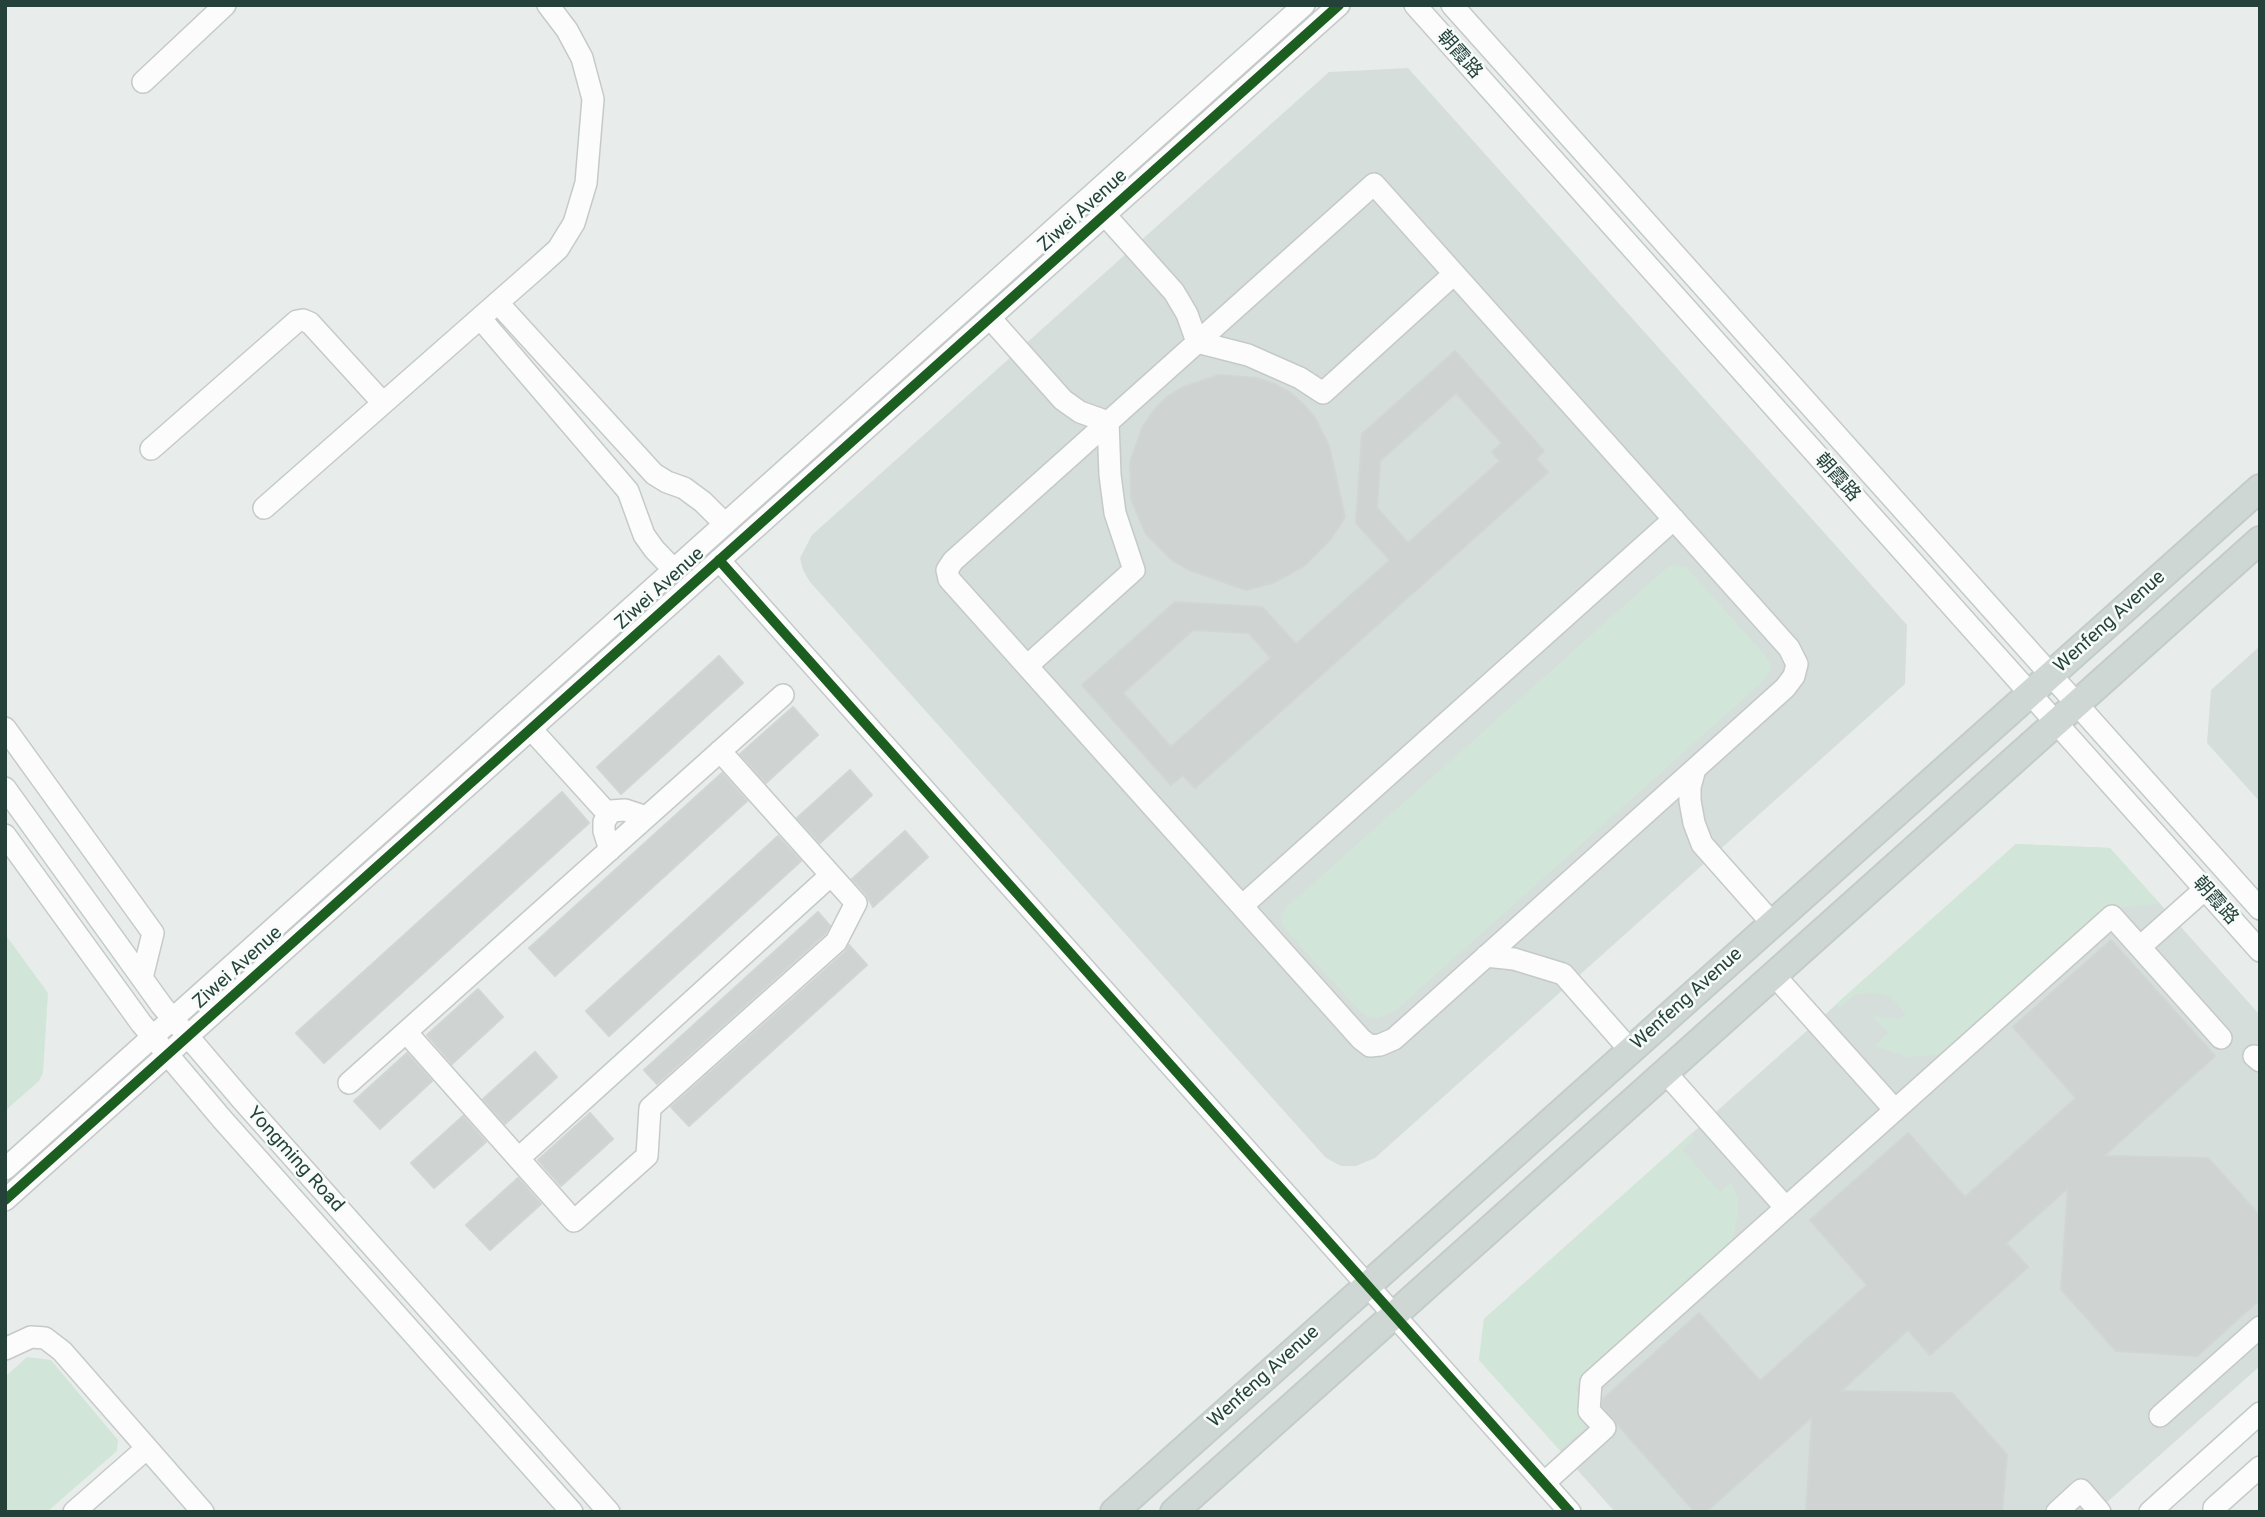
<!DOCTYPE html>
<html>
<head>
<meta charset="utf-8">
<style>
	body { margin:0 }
	#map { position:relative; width:2265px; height:1517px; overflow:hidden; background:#e8edeb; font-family:Roboto,sans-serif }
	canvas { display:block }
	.frame { position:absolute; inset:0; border:7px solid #24423a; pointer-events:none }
</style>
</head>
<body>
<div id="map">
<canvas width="2265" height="1517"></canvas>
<div class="frame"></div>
</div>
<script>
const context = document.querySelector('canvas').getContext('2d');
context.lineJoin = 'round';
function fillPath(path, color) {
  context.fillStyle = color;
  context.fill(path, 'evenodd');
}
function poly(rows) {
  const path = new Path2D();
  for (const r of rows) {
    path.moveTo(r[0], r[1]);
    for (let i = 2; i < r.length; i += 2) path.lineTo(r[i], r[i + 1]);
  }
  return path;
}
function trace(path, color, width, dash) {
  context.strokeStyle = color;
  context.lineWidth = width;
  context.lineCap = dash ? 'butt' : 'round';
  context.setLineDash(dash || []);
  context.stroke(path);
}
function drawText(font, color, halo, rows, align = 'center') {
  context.font = font + ' Roboto,"Noto Sans SC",sans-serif';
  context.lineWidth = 5;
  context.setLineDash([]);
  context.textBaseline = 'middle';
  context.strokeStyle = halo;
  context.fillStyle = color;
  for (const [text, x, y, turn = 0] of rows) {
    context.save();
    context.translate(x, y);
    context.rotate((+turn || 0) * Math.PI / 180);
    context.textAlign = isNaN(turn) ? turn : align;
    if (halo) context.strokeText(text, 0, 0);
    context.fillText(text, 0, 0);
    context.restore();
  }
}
const built = poly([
	[1408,68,1907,625,1905,684,1375,1158,1356,1166,1341,1166,1326,1158,810,582,803,570,800,558,812,535,1329,72],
	[2260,646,2260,802,2207,743,2211,690],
	[2016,844,2110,848,2260,1015,2260,1366,2096,1512,1615,1512,1479,1360,1484,1319]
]);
const green = poly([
	[1672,565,1686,567,1764,654,1771,665,1769,673,1761,683,1395,1011,1378,1018,1368,1017,1361,1012,1285,929,1281,919,1282,914,1288,906,1663,571],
	[2016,844,2110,848,2159,903,2106,910,1954,1048,1937,1055,1909,1057,1875,1046,1888,1033,1872,1016,1899,1020,1906,1014,1890,996,1876,993,1855,994,1839,1008,1836,1004],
	[5,934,48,993,43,1073,39,1081,5,1111],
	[1691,1134,1695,1138,1682,1150,1720,1192,1731,1183,1738,1199,1738,1215,1732,1241,1720,1258,1576,1386,1585,1428,1560,1450,1479,1360,1484,1319],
	[27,1357,51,1360,118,1440,117,1451,47,1512,5,1512,5,1377]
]);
const building = poly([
	[1455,351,1544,451,1536,459,1548,472,1195,788,1183,775,1171,785,1082,685,1175,602,1262,607,1296,644,1390,560,1356,523,1362,434,1455,351],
	[1456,393,1502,443,1492,452,1500,461,1408,543,1377,508,1380,461,1456,393],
	[1193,630,1249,633,1271,658,1171,747,1123,693,1193,630],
	[1219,375,1257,378,1275,384,1291,393,1305,406,1315,418,1329,446,1345,517,1330,540,1304,566,1273,583,1246,590,1189,570,1173,561,1146,534,1131,499,1130,462,1143,426,1154,410,1167,397,1183,387,1219,375],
	[719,656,743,683,621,794,597,767,719,656],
	[793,707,818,735,766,783,740,754,793,707],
	[850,770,872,795,820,843,797,818,850,770],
	[722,773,747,801,555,976,529,948,722,773],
	[562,792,589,823,324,1063,296,1033,562,792],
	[905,831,928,857,873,907,866,894,852,879,905,831],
	[778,836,801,861,609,1036,586,1011,778,836],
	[818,912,830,926,825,934,657,1084,644,1070,818,912],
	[2111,940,2215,1056,2104,1156,2208,1158,2260,1216,2257,1302,2197,1356,2116,1351,2061,1289,2068,1188,2006,1243,2028,1267,1930,1355,1908,1330,1841,1391,1952,1393,2007,1455,2002,1512,1806,1512,1812,1417,1706,1512,1695,1512,1618,1425,1602,1406,1603,1399,1699,1313,1760,1381,1867,1285,1810,1220,1908,1133,1965,1197,2076,1098,2013,1027,2111,940],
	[849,945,867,965,689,1126,671,1107,845,952,849,945],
	[478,989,503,1017,452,1064,427,1035,478,989],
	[535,1052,557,1077,505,1124,483,1099,535,1052],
	[407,1053,432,1081,380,1129,354,1101,407,1053],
	[590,1113,613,1139,561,1186,538,1160,590,1113],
	[463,1116,486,1142,434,1188,411,1163,463,1116],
	[518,1178,541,1204,490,1250,466,1225,518,1178]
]);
const minor = poly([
	[1415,5,2260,951],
	[1452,5,2260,909],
	[143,82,225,5],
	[1374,184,1789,648,1797,664,1794,676,1785,688,1394,1039,1380,1045,1370,1046,1361,1039,949,579,947,570,953,561,1374,184],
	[1105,215,1174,292,1187,314,1197,342,1248,355,1300,378,1323,393,1454,274],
	[498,303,654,474,667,482,684,488,703,502,725,524],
	[480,318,628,491,644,535,654,549,674,570],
	[990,318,1063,400,1080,412,1108,422,1110,475,1115,513,1134,570,1027,666],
	[151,449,297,321,303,320,310,323,383,403],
	[264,508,537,268,558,249,574,223,586,183,593,99,582,58,567,30,548,5],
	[719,560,1570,1512],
	[5,728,153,933,142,978],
	[531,729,608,814],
	[1695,769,1690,787,1690,801,1694,823,1702,844,1772,923],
	[5,788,162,1006,243,1101,609,1512],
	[5,835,141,1023,222,1119,572,1512],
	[610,850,604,831,604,822,611,811,625,810,646,817],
	[1242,906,1674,519],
	[2140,947,2205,889],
	[1486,956,1514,959,1563,974,1630,1050],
	[1774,975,1895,1110],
	[406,1032,574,1221,647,1156,650,1108,836,942,856,903,720,751],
	[2254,1056,2260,1061],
	[1665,1072,1786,1208],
	[349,1083,783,695],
	[519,1158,831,875],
	[5,1169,1304,5],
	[5,1200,1339,5],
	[5,1349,31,1337,45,1338,62,1351,203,1512],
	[2160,1416,2260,1327],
	[1544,1483,1605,1428,1589,1411,1591,1382,2112,916,2221,1038],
	[74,1512,147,1448],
	[2057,1512,2081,1490,2100,1512],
	[2150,1512,2260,1413],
	[2214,1512,2214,1508,2260,1467]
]);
const major = poly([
	[1114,1512,2260,488],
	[1174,1512,2260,540]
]);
const cycleway = poly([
	[719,560,1570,1512],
	[5,1200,1339,5]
]);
const streetNames = [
	["朝霞路",1459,55,48],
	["Ziwei Avenue",1083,211,-42],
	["朝霞路",1837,478,48],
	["Ziwei Avenue",660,589,-42],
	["Wenfeng Avenue",2110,622,-42],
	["朝霞路",2215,901,48],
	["Ziwei Avenue",238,968,-42],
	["Wenfeng Avenue",1687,999,-42],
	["Yongming Road",295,1160,48],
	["Wenfeng Avenue",1264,1377,-42]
];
fillPath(built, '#d6dedb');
fillPath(green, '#d1e6d8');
fillPath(building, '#cfd4d2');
trace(building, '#d1d6d4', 2);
trace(minor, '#c5cac8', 24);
trace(major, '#c3ccc9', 30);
trace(minor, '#fcfcfc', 21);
trace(major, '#cfd7d5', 26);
trace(cycleway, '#1b5e20', 10);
drawText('19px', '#24423a', '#f7fbf9', streetNames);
</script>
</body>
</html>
